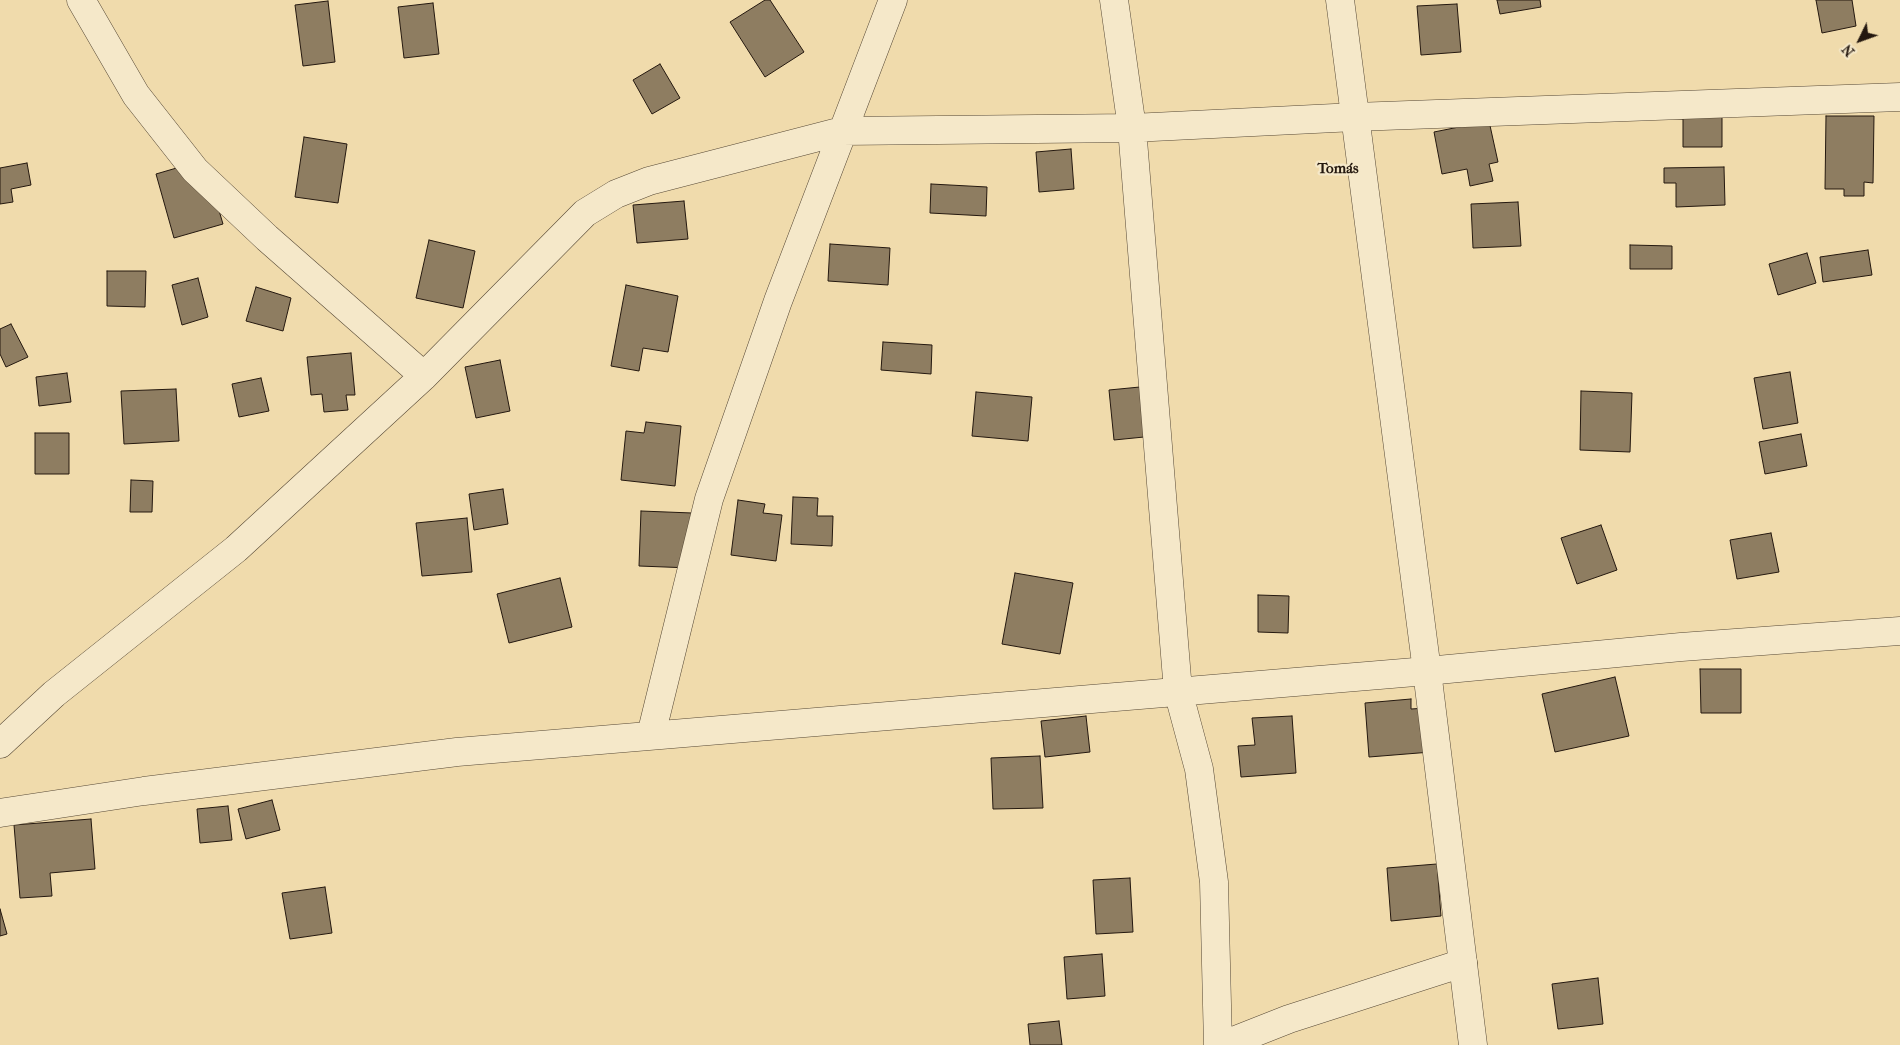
<!DOCTYPE html>
<html>
<head>
<meta charset="utf-8">
<style>
	body { margin:0 }
	#map { position:relative; width:1900px; height:1045px; overflow:hidden; background:#f0dbac; font-family:"IM FELL French Canon",serif }
	canvas { display:block }
	.north { position:absolute; left:1835px; top:15px; width:50px; height:50px; -webkit-text-stroke:4px #f5e8c9; paint-order:stroke; rotate:228deg; font-size:14px; font-weight:700; line-height:20px; text-align:center; color:#24180f }
	.north::after { content:''; display:block; margin:auto; width:18px; height:22px; background:#24180f; clip-path:polygon(50% 0,100% 100%,50% 72%,0 100%) }
</style>
</head>
<body>
<div id="map">
<canvas width="1900" height="1045"></canvas>
<div class="north">N</div>
</div>
<script>
const context = document.querySelector('canvas').getContext('2d');
context.lineJoin = 'round';
function fillPath(path, color) {
  context.fillStyle = color;
  context.fill(path, 'evenodd');
}
function poly(rows) {
  const path = new Path2D();
  for (const r of rows) {
    path.moveTo(r[0], r[1]);
    for (let i = 2; i < r.length; i += 2) path.lineTo(r[i], r[i + 1]);
  }
  return path;
}
function trace(path, color, width, dash) {
  context.strokeStyle = color;
  context.lineWidth = width;
  context.lineCap = dash ? 'butt' : 'round';
  context.setLineDash(dash || []);
  context.stroke(path);
}
function drawText(font, color, halo, rows, align = 'center') {
  context.font = font + ' "IM FELL French Canon",serif';
  context.lineWidth = 4.5;
  context.setLineDash([]);
  context.textBaseline = 'middle';
  context.strokeStyle = halo;
  context.fillStyle = color;
  for (const [text, x, y, turn = 0] of rows) {
    context.save();
    context.translate(x, y);
    context.rotate((+turn || 0) * Math.PI / 180);
    context.textAlign = isNaN(turn) ? turn : align;
    if (halo) context.strokeText(text, 0, 0);
    context.fillText(text, 0, 0);
    context.restore();
  }
}
const building = poly([
	[765,0,770,0,804,52,765,77,730,22,765,0],
	[1497,0,1540,0,1541,7,1500,14,1497,0],
	[1816,0,1852,0,1856,26,1822,33,1816,0],
	[328,1,335,62,303,66,295,5,328,1],
	[433,3,439,54,404,58,398,7,433,3],
	[1457,4,1461,52,1421,55,1417,6,1457,4],
	[660,64,680,98,652,114,633,80,660,64],
	[1722,108,1722,147,1683,147,1683,119,1662,118,1722,108],
	[1826,116,1874,116,1873,183,1864,182,1864,196,1844,196,1844,189,1825,189,1826,116],
	[1489,121,1498,162,1489,164,1493,181,1470,186,1467,169,1442,174,1434,132,1489,121],
	[304,137,347,144,338,203,295,197,304,137],
	[1071,149,1074,189,1039,192,1036,152,1071,149],
	[204,160,223,224,174,238,156,174,204,160],
	[27,163,31,185,11,189,13,202,0,204,0,168,27,163],
	[1724,167,1725,205,1676,207,1676,183,1664,183,1664,168,1724,167],
	[931,184,987,187,986,216,930,213,931,184],
	[684,201,688,239,637,243,633,205,684,201],
	[1518,202,1521,246,1473,248,1471,204,1518,202],
	[429,240,475,251,463,308,416,298,429,240],
	[830,244,890,248,888,285,828,281,830,244],
	[1630,245,1672,246,1672,269,1630,269,1630,245],
	[1868,250,1872,275,1823,282,1820,257,1868,250],
	[1807,253,1816,283,1778,295,1769,264,1807,253],
	[107,271,146,271,145,307,107,306,107,271],
	[198,278,208,317,182,325,172,285,198,278],
	[626,285,678,296,668,352,643,348,639,371,611,366,626,285],
	[256,287,291,298,283,331,246,321,256,287],
	[11,324,28,357,6,367,0,354,0,329,11,324],
	[883,342,932,345,931,374,881,370,883,342],
	[351,353,355,395,346,395,348,410,324,412,322,394,311,395,307,357,351,353],
	[500,360,510,411,476,418,465,367,500,360],
	[1790,372,1798,423,1763,429,1754,378,1790,372],
	[67,373,71,402,39,406,36,377,67,373],
	[261,378,269,411,239,417,232,384,261,378],
	[1140,387,1144,437,1114,440,1109,390,1140,387],
	[176,389,179,441,124,444,121,391,176,389],
	[1581,391,1632,393,1630,452,1580,450,1581,391],
	[976,392,1032,397,1028,441,972,436,976,392],
	[646,422,681,426,675,486,621,480,626,431,644,433,646,422],
	[35,433,69,433,69,474,35,474,35,433],
	[1801,434,1807,466,1765,474,1759,442,1801,434],
	[131,480,153,481,152,512,130,512,131,480],
	[503,489,508,524,474,530,469,494,503,489],
	[793,497,818,498,817,516,833,516,832,546,791,544,793,497],
	[738,500,765,504,763,513,782,515,776,561,731,555,738,500],
	[641,511,692,513,691,568,639,566,641,511],
	[467,518,472,572,422,576,416,523,467,518],
	[1601,525,1617,570,1577,584,1561,538,1601,525],
	[1771,533,1779,572,1737,579,1730,540,1771,533],
	[1015,573,1073,583,1060,654,1002,644,1015,573],
	[560,578,572,627,509,643,497,594,560,578],
	[1258,595,1289,596,1288,633,1258,632,1258,595],
	[1700,669,1741,669,1741,713,1701,713,1700,669],
	[1615,677,1629,736,1555,752,1542,694,1615,677],
	[1411,699,1411,709,1427,708,1431,752,1369,757,1365,703,1411,699],
	[1086,716,1090,752,1045,757,1041,721,1086,716],
	[1292,716,1296,773,1241,777,1238,746,1255,745,1252,718,1292,716],
	[1040,756,1043,808,993,809,991,758,1040,756],
	[272,800,280,830,246,839,238,809,272,800],
	[228,806,232,840,200,843,197,809,228,806],
	[91,819,95,869,50,873,52,896,20,898,14,825,91,819],
	[1437,864,1441,916,1391,921,1387,868,1437,864],
	[1130,878,1133,932,1096,934,1093,880,1130,878],
	[325,887,332,933,290,939,282,893,325,887],
	[0,909,7,934,0,936,0,909],
	[1102,954,1105,996,1067,999,1064,957,1102,954],
	[1598,978,1603,1024,1558,1029,1552,984,1598,978],
	[1059,1021,1062,1045,1030,1045,1028,1024,1059,1021]
]);
const minor = poly([
	[81,0,136,95,195,170,267,238,424,376],
	[1114,0,1132,128,1178,691,1199,769,1214,882,1218,1045],
	[651,735,709,499,778,301,893,0],
	[0,744,54,694,236,549,424,376,585,213,616,194,649,181,842,131,1132,128,1355,117,1900,97],
	[0,813,144,791,457,752,1427,671,1681,647,1900,631],
	[1223,1045,1289,1019,1463,963]
]);
const tertiary = poly([
	[1340,0,1427,671,1473,1045]
]);
const neighbourhoodNames = [
	["Tomás",1338,169]
];
fillPath(building, '#8e7d61');
trace(building, '#24180f', 1);
trace(minor, '#574936', 29);
trace(tertiary, '#574936', 29);
trace(minor, '#f5e8c9', 28);
trace(tertiary, '#f5e8c9', 28);
drawText('bold 15px', '#24180f', '#f5e8c9', neighbourhoodNames);
</script>
</body>
</html>
